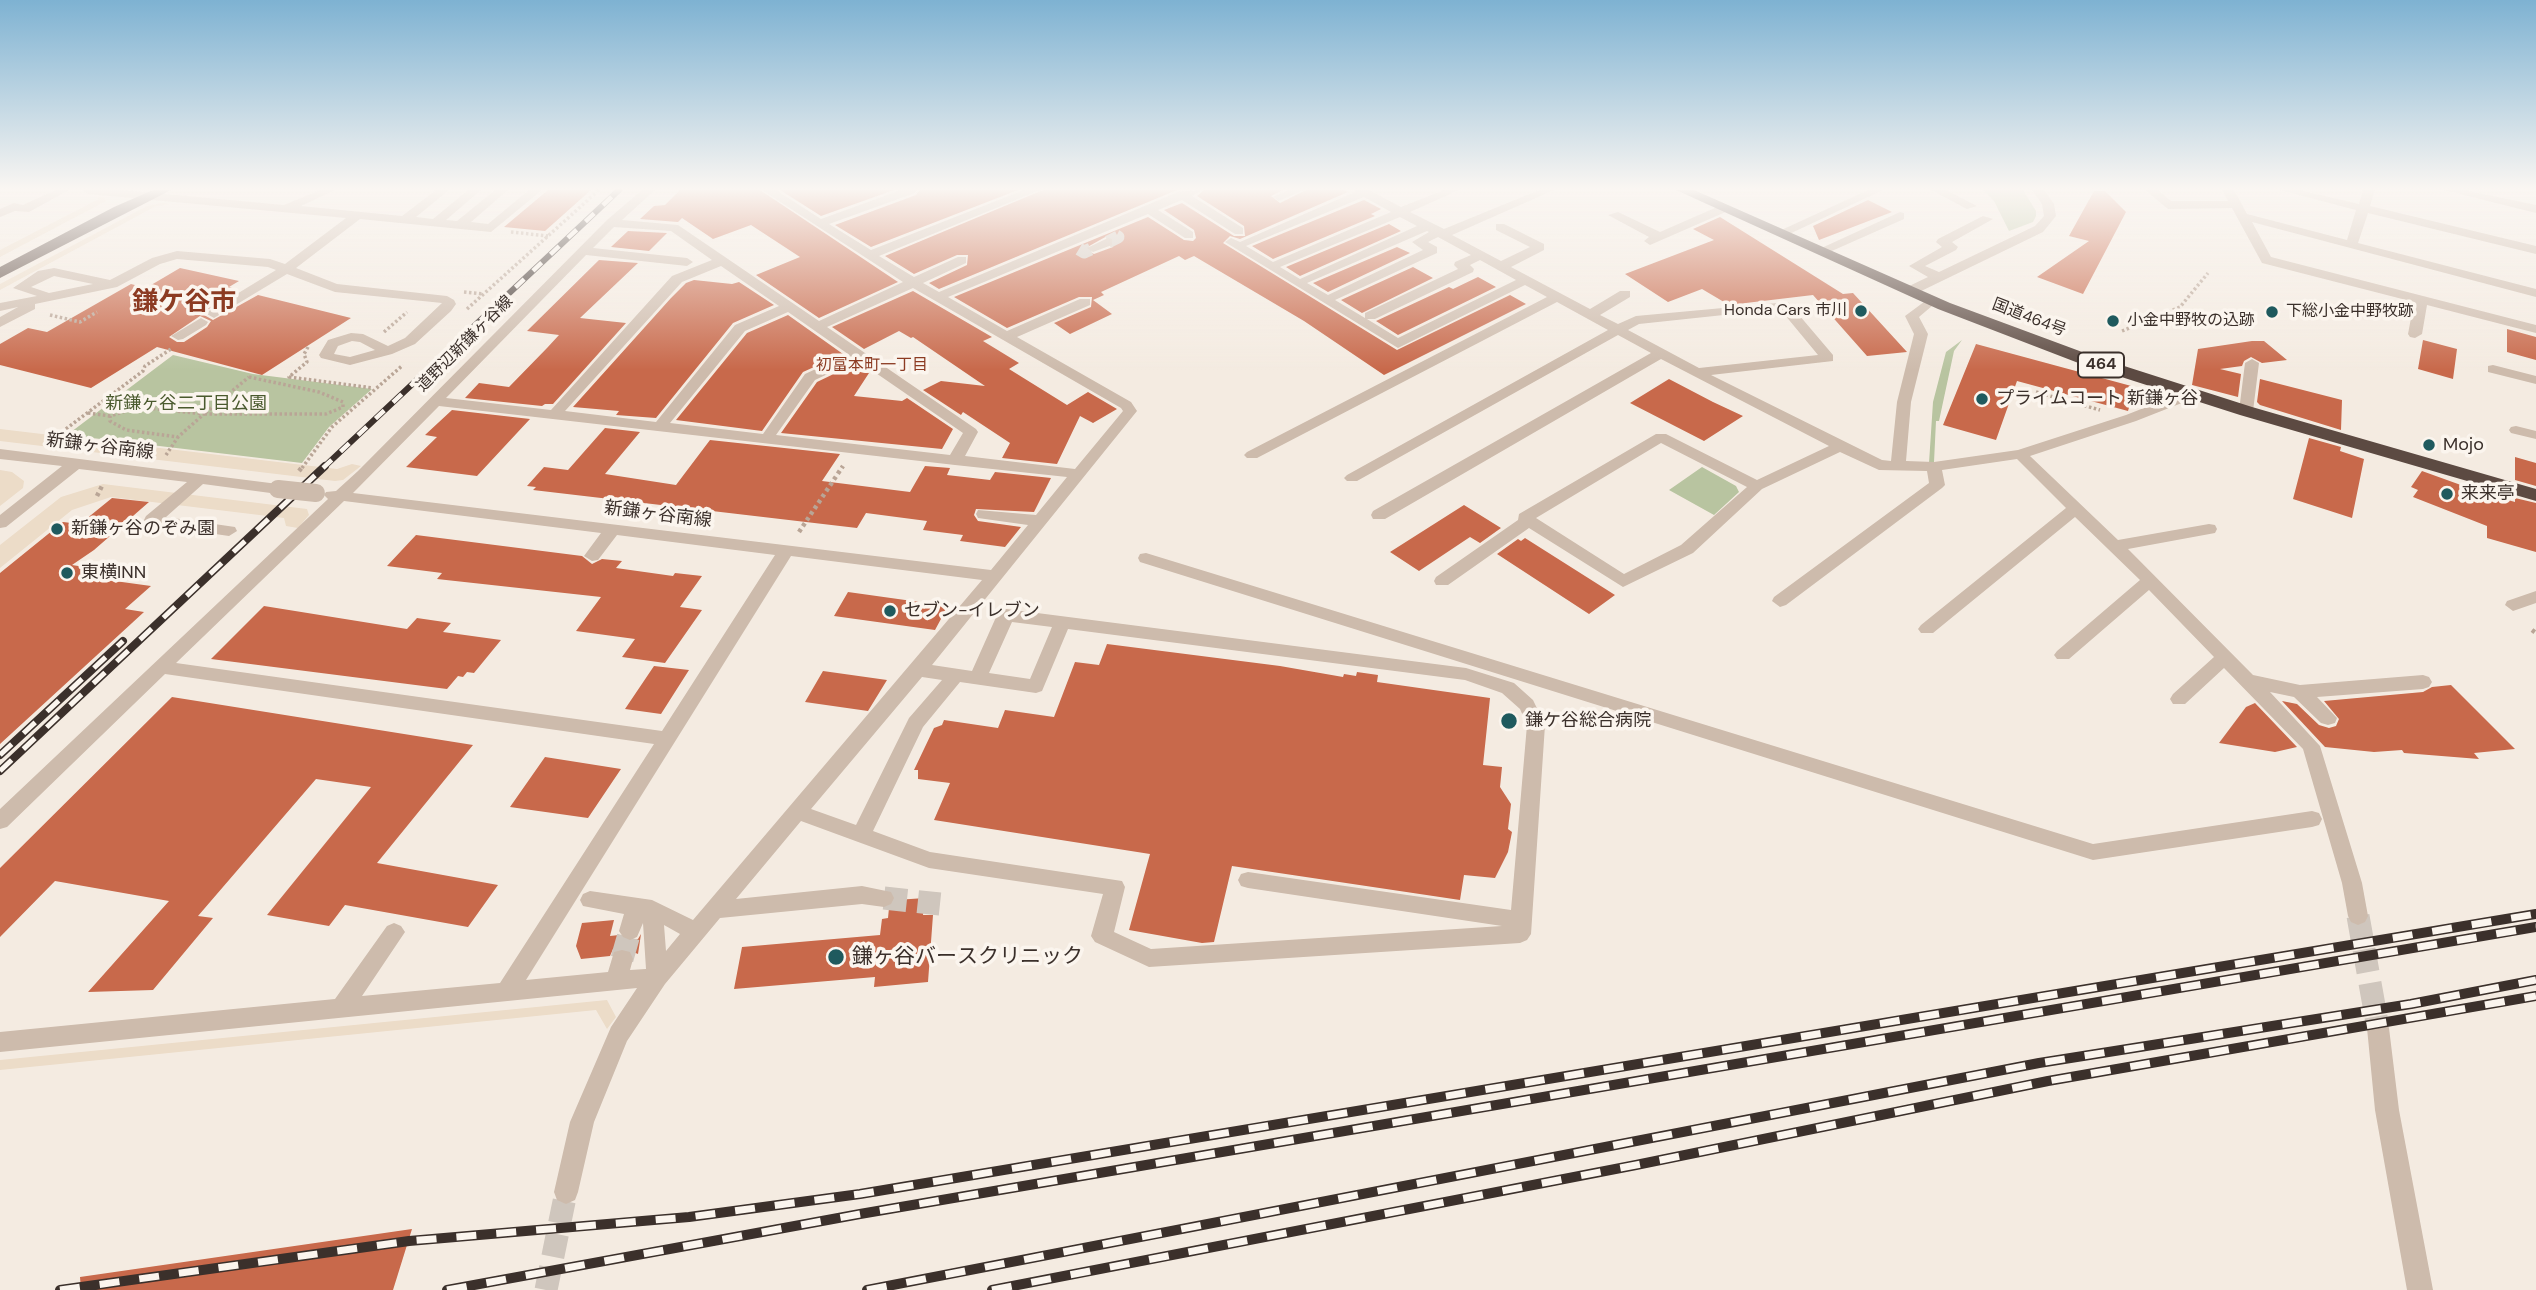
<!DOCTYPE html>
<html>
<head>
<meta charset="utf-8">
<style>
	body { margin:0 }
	canvas { display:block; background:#f4ebe1 }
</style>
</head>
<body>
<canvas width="2536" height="1290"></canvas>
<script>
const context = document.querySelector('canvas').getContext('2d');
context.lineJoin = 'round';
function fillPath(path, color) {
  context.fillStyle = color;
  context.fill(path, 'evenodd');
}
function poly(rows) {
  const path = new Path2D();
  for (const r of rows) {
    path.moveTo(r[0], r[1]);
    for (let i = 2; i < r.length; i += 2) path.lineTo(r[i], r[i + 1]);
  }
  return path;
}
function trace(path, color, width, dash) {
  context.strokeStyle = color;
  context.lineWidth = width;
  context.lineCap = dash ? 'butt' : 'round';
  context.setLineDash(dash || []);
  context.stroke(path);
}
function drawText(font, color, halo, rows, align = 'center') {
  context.font = font + ' "DM Sans","Noto Sans JP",sans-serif';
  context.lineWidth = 7;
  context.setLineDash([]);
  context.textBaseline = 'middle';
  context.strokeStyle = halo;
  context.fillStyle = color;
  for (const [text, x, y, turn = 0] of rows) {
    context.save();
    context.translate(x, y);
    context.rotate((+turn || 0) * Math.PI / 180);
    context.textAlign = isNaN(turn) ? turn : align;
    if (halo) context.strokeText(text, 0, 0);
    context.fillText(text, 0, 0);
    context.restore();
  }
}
const green = poly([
	[1983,190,2023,190,2036,211,2036,216,2033,222,2009,231,1994,201],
	[1962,340,1954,351,1939,421,1936,421,1934,462,1929,463,1933,402,1946,352],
	[173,355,253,374,372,389,329,427,302,463,67,435],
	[1702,467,1736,486,1739,492,1714,515,1669,490]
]);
const plaza = poly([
	[98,197,104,197,106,201,0,257,0,250,97,200],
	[161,203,171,204,156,206,0,290,0,284,147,206],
	[0,429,337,469,352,464,361,466,343,480,335,481,0,441],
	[0,470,12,472,24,481,23,488,0,506],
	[103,484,307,509,309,515,298,528,286,526,284,518,111,497,72,510,0,568,0,545,61,497],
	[607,1000,616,1017,607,1029,596,1010,0,1070,0,1060]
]);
const building = poly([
	[548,190,591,190,545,231,504,227],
	[680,190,760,190,898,282,819,318,756,275,800,257,751,225,713,239,682,218,678,222,640,219,654,206,665,205],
	[780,190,894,190,821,216],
	[920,190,1018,190,871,247,835,225,916,195],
	[1043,190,1177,190,939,289,929,283,967,265,968,255,957,255,914,274,885,256],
	[1204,190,1283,190,1271,196,1280,203,1306,190,1344,190,1348,192,1240,239,1230,236,1223,243,1397,350,1510,295,1526,304,1384,375,1304,321,1194,256,1185,260,1179,256,1101,292,1104,295,1093,300,1112,314,1070,334,1054,323,1091,307,1092,297,1079,297,1007,328,954,297,1148,217,1184,240,1193,241,1196,238,1194,230,1164,210,1182,203,1234,236,1245,236,1244,226,1197,196],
	[1107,236,1114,237,1113,247,1094,254,1084,249],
	[2094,191,2105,191,2126,212,2083,294,2037,277,2089,241,2069,236],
	[1364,200,1381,209,1371,214,1375,216,1273,259,1252,246],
	[1868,200,1892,212,1819,240,1813,226],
	[1720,217,1843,294,1853,293,1907,352,1867,356,1813,295,1729,305,1702,289,1668,302,1625,274,1714,240,1693,229],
	[1389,224,1401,231,1300,276,1286,267],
	[628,231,667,233,649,251,611,247],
	[1397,247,1410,253,1328,292,1313,283],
	[599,260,638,263,580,318,626,323,553,404,545,404,542,406,465,398,479,383,509,387,547,348,559,335,527,331],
	[1413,267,1433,278,1362,313,1341,300],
	[180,268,239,281,229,287,238,290,207,310,204,315,213,320,258,295,351,318,262,375,157,347,91,388,0,365,0,344,28,328,47,332,131,284,146,288],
	[200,316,211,321,207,327,184,342,177,342,169,337],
	[1478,277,1496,287,1398,335,1376,321,1449,287,1453,289],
	[694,280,732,284,739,282,774,305,733,323,656,418,616,415,619,411,573,407,671,298,686,283],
	[913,291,992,337,983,341,1019,363,1009,369,1067,405,1088,392,1117,409,1093,423,1080,416,1057,464,1002,458,1010,443,963,412,961,415,923,390,941,381,985,386,913,337,911,338,899,331,864,349,832,327],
	[788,315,843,354,803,372,762,431,676,420,747,333],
	[2507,329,2536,337,2536,360,2507,352],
	[2423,340,2457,349,2453,379,2418,369],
	[2252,341,2264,341,2287,360,2262,363,2251,357,2244,361,2242,366,2220,369,2241,374,2238,397,2192,385,2198,349],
	[1976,344,2135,387,2128,411,2017,381,1996,440,1943,425],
	[842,370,869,373,854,396,902,401,907,398,953,429,942,449,781,433,817,382],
	[1669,379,1713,402,1743,416,1704,441,1630,403],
	[2260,379,2342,400,2341,430,2260,405,2257,402],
	[452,410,530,419,477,476,406,467,437,437,425,435],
	[605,428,640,432,605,474,676,485,710,440,840,454,822,481,910,492,925,466,950,468,947,475,990,480,995,472,1051,478,1034,512,976,509,974,515,978,521,1021,527,1005,547,960,541,963,535,923,530,927,521,866,513,857,528,533,490,536,487,527,486,544,467,568,470],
	[2309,438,2341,447,2340,451,2364,459,2352,518,2293,499],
	[2515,457,2536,463,2536,486,2515,480],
	[2422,471,2483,493,2515,502,2515,498,2536,503,2536,552,2487,538,2487,526,2413,497,2418,490,2411,487],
	[112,498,149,502,94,550,72,565,103,570,93,578,151,586,125,609,144,612,0,744,0,573,63,522,80,524],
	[1464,505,1501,528,1480,543,1470,537,1419,571,1390,552],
	[416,535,582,556,592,564,602,559,622,561,616,568,673,576,675,573,702,576,680,607,702,610,665,663,622,657,635,639,576,631,601,597,437,579,442,573,387,566],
	[1525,538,1615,595,1589,614,1497,554,1518,539,1521,541],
	[848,592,948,606,935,630,834,616],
	[264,606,407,629,417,618,451,623,443,632,501,640,474,673,467,672,463,677,458,676,447,689,211,659],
	[1107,644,1280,666,1343,677,1344,674,1356,676,1357,672,1378,675,1377,682,1490,698,1483,765,1502,767,1500,787,1511,804,1508,829,1512,832,1508,852,1495,878,1464,875,1460,900,1232,866,1214,942,1202,943,1129,930,1150,854,934,820,950,783,918,779,918,770,914,770,934,728,942,725,944,720,998,728,1005,710,1054,717,1075,662,1099,665],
	[654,666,689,670,661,714,625,709],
	[823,671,887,680,868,711,805,702],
	[2451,685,2515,749,2474,753,2479,759,2404,753,2402,750,2374,752,2325,747,2282,701,2297,704,2319,725,2329,728,2336,726,2339,719,2324,701,2423,692,2432,687],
	[172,697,473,745,377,863,498,885,468,927,345,905,329,926,267,915,371,787,316,779,198,916,213,918,153,990,88,992,169,901,55,881,0,937,0,868],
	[2255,703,2297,747,2275,752,2219,743,2246,707],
	[545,757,621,769,588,818,510,807],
	[925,898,923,915,933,915,928,982,874,987,875,977,734,989,742,947,880,935,882,919,888,918,889,908,896,900],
	[614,920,610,936,619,935,631,942,638,939,641,934,638,954,621,947,613,949,610,956,581,959,576,946,582,923],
	[412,1229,393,1290,81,1290,80,1277]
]);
const minorTunnelFar1 = poly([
	[1108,242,1118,237,1114,235],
	[1079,249,1084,252,1093,248]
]);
const minorTunnel = poly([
	[884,898,940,904],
	[2358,916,2378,1028],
	[622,959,630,931],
	[546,1290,566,1192]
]);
const pathFar1 = poly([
	[511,232,548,236],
	[464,292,483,294],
	[467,309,599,190],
	[50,315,80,322,97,312],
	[2122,331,2180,307,2208,273],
	[384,332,407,312],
	[308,347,304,354,307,362,289,377,373,388],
	[249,377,319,392,343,402,343,407,326,414,204,414,249,377],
	[2036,392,2100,410],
	[138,407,204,414,178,437,126,430,110,421,110,416,138,407],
	[88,413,110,416],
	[50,441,143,371,145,366,171,349],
	[166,455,178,437],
	[302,468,332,427,403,365]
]);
const path = poly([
	[299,471,303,466],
	[97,496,103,484],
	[799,532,843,466],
	[2532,630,2536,633]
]);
const minor = poly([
	[55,190,69,190,29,212,15,211,0,217,0,209,14,203,23,205,55,190],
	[82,190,122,190,284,205,320,190,335,190,301,206,402,216,436,190,449,190,416,217,433,219,468,190,481,190,446,220,457,221,495,190,508,190,471,222,488,224,529,190,542,190,491,232,360,219,296,268,337,284,447,296,454,300,456,304,451,311,415,344,392,354,350,365,321,358,319,355,328,340,351,333,363,334,388,346,405,338,442,303,335,292,287,274,214,318,207,314,209,311,276,270,268,267,177,259,160,264,117,287,35,304,35,309,0,327,0,317,18,307,0,311,0,303,37,296,13,288,38,271,54,268,110,280,152,258,177,251,270,259,285,264,346,218,88,194,82,190],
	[54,276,93,284,49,293,31,287,54,276],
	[352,341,360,342,375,350,350,357,334,354,338,346,352,341],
	[642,190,655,190,622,220,678,225,819,321,903,282,762,190,776,190,821,219,901,190,917,190,915,193,829,224,871,250,1024,190,1040,190,879,256,914,277,958,257,966,257,966,263,923,283,939,292,1178,192,1202,190,1192,196,1243,228,1243,234,1235,234,1182,200,1158,210,1193,232,1193,238,1185,238,1148,214,948,297,1007,331,1080,299,1090,299,1090,305,1017,337,1131,402,1137,411,932,665,972,671,997,615,1006,609,1466,668,1514,683,1533,700,1545,725,1531,934,1527,940,1520,943,1149,967,1095,942,1091,936,1103,894,929,868,801,821,736,899,862,886,891,892,894,898,891,904,884,907,862,904,720,918,665,984,627,1041,594,1122,578,1192,575,1200,566,1204,557,1200,554,1192,570,1122,611,1027,637,988,0,1052,0,1032,335,999,387,926,394,923,401,926,405,932,362,996,500,983,654,744,165,674,7,827,0,829,0,809,328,499,324,495,326,492,336,491,358,471,607,220,642,190],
	[614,227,671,231,712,260,672,276,551,410,446,398,586,255,687,266,693,262,687,258,593,248,614,227],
	[721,266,779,306,735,325,656,422,565,411,682,282,721,266],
	[913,288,1121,408,1123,411,1075,469,965,456,978,432,976,429,827,327,913,288],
	[788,312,848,354,805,374,763,434,670,423,745,331,788,312],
	[857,360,963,433,950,455,776,435,815,380,857,360],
	[439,406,955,465,1067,477,1036,515,978,510,976,514,978,518,1028,525,991,570,353,493,439,406],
	[344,501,601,533,584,556,592,561,598,560,617,535,775,555,662,731,176,663,344,501],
	[791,556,982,580,693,920,652,900,590,891,583,894,580,900,583,906,624,914,619,931,623,937,630,940,637,937,643,923,646,969,630,970,633,959,630,952,622,950,614,952,608,972,526,980,791,556],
	[1012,622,1052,627,1030,679,989,673,1012,622],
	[1068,629,1465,680,1502,693,1520,709,1527,725,1511,910,1248,872,1241,874,1238,880,1241,886,1248,888,1502,926,1151,949,1114,932,1125,887,1122,881,930,852,873,831,923,727,960,682,1036,693,1042,691,1068,629],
	[922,677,942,680,909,718,856,825,811,809,922,677],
	[664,925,680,934,666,951,664,925],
	[1288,190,1304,190,1279,201,1273,197,1288,190],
	[1354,190,1369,190,1401,207,1444,190,1459,190,1410,212,1444,229,1539,190,1554,190,1452,235,1501,261,1530,247,1496,230,1496,224,1504,224,1544,244,1544,250,1511,267,1590,309,1620,291,1630,291,1630,297,1600,315,1618,324,1636,316,1788,302,1833,355,1833,361,1711,375,1882,460,1891,461,1897,402,1914,334,1905,316,1932,296,1939,300,1919,317,1928,334,1911,402,1906,461,1934,462,2018,450,2126,415,2187,391,2197,391,2199,394,2197,397,2136,421,2030,456,2118,540,2209,524,2215,525,2217,529,2215,533,2128,549,2253,675,2300,685,2423,675,2429,677,2432,682,2429,687,2423,689,2317,697,2337,718,2335,723,2328,725,2321,723,2294,697,2270,692,2320,746,2362,883,2368,916,2365,922,2358,925,2351,922,2348,916,2342,883,2303,749,2224,668,2185,704,2173,704,2170,699,2173,694,2214,657,2149,590,2069,659,2057,659,2054,655,2057,651,2140,580,2075,517,1933,633,1921,633,1918,629,1921,625,2066,508,2017,459,1942,470,1945,485,1942,488,1786,605,1780,607,1772,601,1774,597,1929,483,1927,471,1879,470,1840,452,1762,489,1693,553,1623,587,1529,528,1448,585,1436,585,1434,581,1436,577,1518,520,1519,514,1656,434,1666,434,1757,480,1829,446,1661,359,1385,519,1373,519,1371,515,1373,511,1651,353,1618,335,1357,481,1347,481,1344,478,1347,475,1608,330,1557,302,1257,458,1247,458,1244,455,1247,452,1547,297,1525,285,1398,348,1225,242,1231,238,1240,242,1355,192,1354,190],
	[1364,197,1391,212,1273,262,1246,246,1364,197],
	[1400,217,1417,226,1300,279,1280,267,1400,217],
	[1427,231,1429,232,1412,242,1423,250,1328,295,1307,283,1427,231],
	[1438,237,1471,255,1455,262,1454,265,1458,269,1365,313,1365,318,1335,300,1437,253,1437,247,1428,242,1438,237],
	[1480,260,1516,280,1398,338,1367,319,1375,319,1473,272,1474,269,1470,265,1480,260],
	[1780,309,1818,355,1699,368,1628,330,1639,324,1780,309],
	[1661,443,1747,487,1681,545,1624,574,1536,518,1661,443],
	[1868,190,1883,190,1785,236,1781,237,1775,233,1868,190],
	[1931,190,1946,190,1977,206,1967,209,1931,190],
	[2032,190,2044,190,2054,204,2056,216,2043,232,1915,294,1905,294,1905,288,1928,277,1909,266,1942,247,1936,242,1938,239,1983,216,1993,219,1952,242,1958,247,1956,250,1925,266,1939,272,2035,226,2044,216,2042,204,2032,190],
	[2145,190,2158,190,2171,201,2228,201,2222,190,2234,190,2247,214,2347,240,2356,210,2280,190,2299,190,2359,204,2363,190,2375,190,2370,206,2536,246,2536,254,2368,213,2358,243,2536,289,2536,297,2252,222,2271,257,2536,325,2536,333,2427,305,2422,334,2415,338,2410,337,2408,334,2414,302,2262,263,2232,208,2168,209,2145,190],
	[2444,190,2464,190,2536,205,2536,213,2444,190],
	[1724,204,1728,205,1728,211,1650,245,1644,241,1649,237,1608,215,1618,212,1660,232,1724,204],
	[1900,212,1904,213,1904,219,1825,254,1821,255,1815,251,1900,212],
	[1108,238,1112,239,1112,245,1093,252,1087,248,1108,238],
	[201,318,208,322,206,325,183,339,178,340,171,336,201,318],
	[2252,359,2259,363,2253,411,2246,415,2239,411,2245,363,2252,359],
	[2493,365,2536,376,2536,384,2488,372,2488,366,2493,365],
	[2516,426,2536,431,2536,439,2511,433,2509,430,2511,427,2516,426],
	[0,449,278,484,286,489,278,494,203,484,166,517,235,527,237,531,229,536,146,524,144,520,146,516,187,482,79,469,6,527,0,528,0,515,62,466,0,459,0,449],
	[1146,553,2093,844,2312,811,2319,813,2322,819,2319,825,2312,827,2093,860,1140,562,1138,558,1140,554,1146,553],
	[2536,591,2536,603,2513,611,2505,605,2507,601,2536,591],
	[2378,1018,2386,1021,2389,1028,2399,1110,2433,1290,2407,1290,2375,1110,2367,1028,2370,1021,2378,1018]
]);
const highway = poly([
	[153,190,171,190,0,278,0,267,114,207,153,190],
	[1676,190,1694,190,1950,303,2093,356,2252,407,2536,489,2536,501,2240,415,2081,364,1938,309,1676,190]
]);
const railFar2 = poly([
	[323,468,619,190]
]);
const railFar1 = poly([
	[0,755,123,641],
	[0,771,325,466]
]);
const rail = poly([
	[60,1290,409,1241,689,1217,860,1194,2536,914],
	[447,1290,860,1214,2536,927],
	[867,1290,2039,1063,2411,1004,2536,980],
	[992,1290,1636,1165,2048,1081,2536,996]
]);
const minorBridge = poly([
	[278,489,316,493]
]);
const markers = [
	[1861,311,7,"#1f5a5e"],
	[2272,312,7,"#1f5a5e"],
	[2113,321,7,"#1f5a5e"],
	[1982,399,7,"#1f5a5e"],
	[2429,445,7,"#1f5a5e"],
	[2447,494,7,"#1f5a5e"],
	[57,529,7,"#1f5a5e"],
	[67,573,7,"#1f5a5e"],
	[890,611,7,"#1f5a5e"],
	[1509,721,9,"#1f5a5e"],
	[836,957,9,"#1f5a5e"]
];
const farPoinames = [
	["Honda Cars 市川",1847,311,"right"],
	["下総小金中野牧跡",2286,312],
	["小金中野牧の込跡",2127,321]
];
const farStreetnames = [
	["国道464号",2029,318,21],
	["道野辺新鎌ヶ谷線",465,344,-45]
];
const shields = [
	[2101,365,46]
];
const shieldNames = [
	["464",2101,365]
];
const farNeighbourhoodnames = [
	["初富本町一丁目",872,366]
];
const poiNames = [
	["プライムコート 新鎌ヶ谷",1996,399],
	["Mojo",2443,445],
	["来来亭",2461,494],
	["新鎌ヶ谷のぞみ園",71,529],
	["東横INN",81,573],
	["セブン-イレブン",904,611],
	["鎌ケ谷総合病院",1525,721]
];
const parkNames = [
	["新鎌ヶ谷二丁目公園",186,404]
];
const streetNames = [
	["新鎌ヶ谷南線",100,447,7],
	["新鎌ヶ谷南線",658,515,7]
];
const nearPoinames = [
	["鎌ヶ谷バースクリニック",852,957]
];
const farTownnames = [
	["鎌ケ谷市",184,303]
];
fillPath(green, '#b8c4a0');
fillPath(plaza, '#ecdcc8');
fillPath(building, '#c8694b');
trace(minorTunnelFar1, '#cfc6bd', 13, [13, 7]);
trace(minorTunnel, '#cfc6bd', 23, [23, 11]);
trace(pathFar1, '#b9a596', 3.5, [2.5, 2.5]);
trace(path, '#b9a596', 4.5, [3.5, 3.5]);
fillPath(minor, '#cdbbac');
fillPath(highway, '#5c4a42');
trace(railFar2, '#3b302b', 6);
trace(railFar1, '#3b302b', 8);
trace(rail, '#3b302b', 10);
trace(railFar2, '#fbf5ee', 4.5, [12]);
trace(railFar1, '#fbf5ee', 5, [16]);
trace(rail, '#fbf5ee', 7, [20]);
trace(minorBridge, '#cdbbac', 18);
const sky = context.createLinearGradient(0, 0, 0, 370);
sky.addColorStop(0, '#7eb2d2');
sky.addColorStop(0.51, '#faf6f2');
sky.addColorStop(1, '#faf6f200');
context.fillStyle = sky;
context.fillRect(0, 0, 2536, 370);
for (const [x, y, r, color] of markers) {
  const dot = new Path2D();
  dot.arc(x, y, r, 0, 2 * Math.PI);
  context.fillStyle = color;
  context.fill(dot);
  trace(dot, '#fbf5ee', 2.5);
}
drawText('16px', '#3b302b', '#fbf5ee', farPoinames, 'left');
drawText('16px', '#3b302b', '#fbf5ee', farStreetnames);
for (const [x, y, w] of shields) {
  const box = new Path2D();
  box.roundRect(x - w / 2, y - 12.5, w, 25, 5);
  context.fillStyle = '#fbf5ee';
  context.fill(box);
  trace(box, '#3b302b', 2);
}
drawText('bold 16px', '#3b302b', null, shieldNames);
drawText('16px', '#8c3b22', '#fbf5ee', farNeighbourhoodnames);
drawText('18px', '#3b302b', '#fbf5ee', poiNames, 'left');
drawText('18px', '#4a5a2e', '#fbf5ee', parkNames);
drawText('18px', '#3b302b', '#fbf5ee', streetNames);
drawText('21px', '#3b302b', '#fbf5ee', nearPoinames, 'left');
drawText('bold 26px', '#8c3b22', '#fbf5ee', farTownnames);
</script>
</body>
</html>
